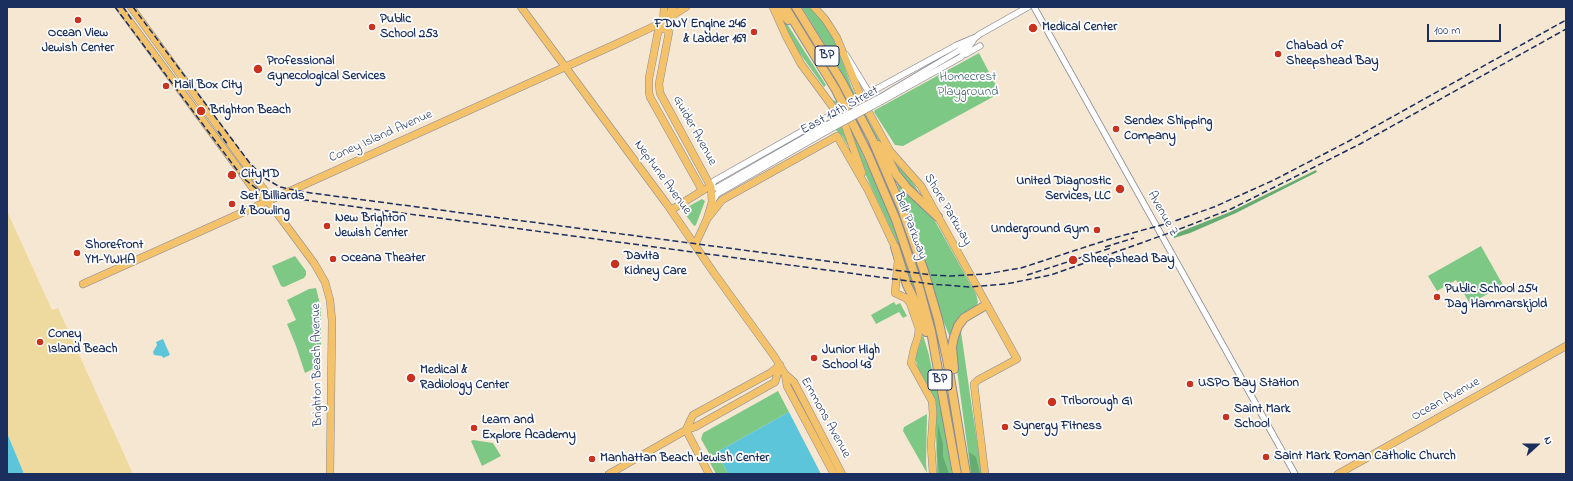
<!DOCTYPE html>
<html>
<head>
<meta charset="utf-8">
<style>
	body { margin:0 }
	#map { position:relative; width:1573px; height:481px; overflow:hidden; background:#f6e7d3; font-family:"Indie Flower",sans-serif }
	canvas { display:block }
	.frame { position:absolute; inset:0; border:8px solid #1b2f5e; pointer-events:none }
	.north { position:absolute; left:1517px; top:425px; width:40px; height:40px; -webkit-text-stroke:3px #fff; paint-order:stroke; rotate:69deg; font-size:11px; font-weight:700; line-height:16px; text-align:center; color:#1b2f5e }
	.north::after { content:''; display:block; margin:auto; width:14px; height:18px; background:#1b2f5e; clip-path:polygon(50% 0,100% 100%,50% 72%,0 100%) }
	.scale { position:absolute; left:1427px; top:24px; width:74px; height:18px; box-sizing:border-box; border:2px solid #1b2f5e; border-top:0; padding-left:5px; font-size:12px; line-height:14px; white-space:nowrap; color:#1b2f5e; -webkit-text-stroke:3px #fff; paint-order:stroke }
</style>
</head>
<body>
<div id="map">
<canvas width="1573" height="481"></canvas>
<div class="frame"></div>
<div class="north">N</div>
<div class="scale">100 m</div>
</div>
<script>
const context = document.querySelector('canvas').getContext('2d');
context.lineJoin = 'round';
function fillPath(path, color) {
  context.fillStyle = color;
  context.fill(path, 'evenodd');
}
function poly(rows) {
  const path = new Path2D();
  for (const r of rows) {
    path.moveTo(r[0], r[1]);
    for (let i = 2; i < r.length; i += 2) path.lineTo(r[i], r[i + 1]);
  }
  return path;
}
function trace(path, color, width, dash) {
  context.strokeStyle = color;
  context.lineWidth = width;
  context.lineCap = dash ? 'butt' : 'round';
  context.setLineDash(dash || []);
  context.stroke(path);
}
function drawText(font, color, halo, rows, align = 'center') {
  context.font = font + ' "Indie Flower",sans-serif';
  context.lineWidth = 3.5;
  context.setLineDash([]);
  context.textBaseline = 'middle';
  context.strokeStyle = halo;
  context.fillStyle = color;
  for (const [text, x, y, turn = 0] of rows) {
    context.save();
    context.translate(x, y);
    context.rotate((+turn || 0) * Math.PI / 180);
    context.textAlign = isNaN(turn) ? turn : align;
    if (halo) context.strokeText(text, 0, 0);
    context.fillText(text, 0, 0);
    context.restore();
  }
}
const green = poly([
	[802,7,809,7,824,23,834,38,852,88,872,127,882,144,874,135,843,75],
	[784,19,826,85,824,87,798,51,782,21],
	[979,53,1000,93,903,146,895,145,874,112,875,110],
	[825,99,845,130,853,154,842,136,828,122,831,114],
	[833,100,837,102,842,110,889,212,916,290,916,293,914,294,910,287,901,251,867,178,850,129],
	[898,166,906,172,922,197,899,177,897,167],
	[895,178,935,221,976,294,978,302,975,309,952,335,949,335,942,318,924,257],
	[702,199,705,201,696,225,694,226,682,210],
	[1481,246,1503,285,1470,304,1456,280,1437,291,1428,276],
	[295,256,306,271,306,275,304,278,284,287,281,286,272,266],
	[316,288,321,308,321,365,305,373,296,346,287,324,296,320,287,300,309,289],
	[894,302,896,305,900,303,907,316,903,318,899,312,876,324,871,315],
	[961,332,971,401,982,474,971,474,954,348,957,333],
	[923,335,929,355,936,389,940,399,952,474,937,474,935,399,918,368,915,358],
	[778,391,789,412,717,452,728,474,716,474,707,457,710,455,701,439,703,433],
	[927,414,926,463,927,473,903,431,904,427],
	[473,440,493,443,501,456,482,466,471,441]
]);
const forest = poly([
	[1316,170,1317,172,1236,213,1190,233,1174,238,1172,235,1230,212],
	[938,424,943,444,943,456,949,474,939,474,937,453],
	[969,452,976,457,980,474,971,474]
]);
const sand = poly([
	[7,211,52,310,58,308,133,474,24,474,7,433]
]);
const water = poly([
	[163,339,170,355,163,358,162,356,154,355,153,352,157,345,156,342],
	[789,412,821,474,728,474,717,452],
	[7,433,22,469,24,474,7,474]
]);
const minor = poly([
	[1034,7,1295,474],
	[966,54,980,46],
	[846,55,868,91,871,92,957,45,976,37],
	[879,98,960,50,980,34,1028,7],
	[882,101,961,57,973,41],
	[825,126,720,186,716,188,711,187,714,181,829,116],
	[712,202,717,194,827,131]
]);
const major = poly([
	[119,7,258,195,268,201],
	[131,7,265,191,268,201,314,263,325,282,330,300,332,321,330,474],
	[521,7,666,203,714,273,774,356,785,374,787,386,834,474],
	[664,7,663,27,658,32,649,78,649,92,650,97,702,190],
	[773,7,786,36,801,64,844,122,862,173],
	[814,7,825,19,837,38,863,102,890,151,921,186,1017,359,978,380,974,384,985,474],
	[663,27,669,32,659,84,660,93,711,187,712,202,707,219,695,245],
	[671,210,705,189],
	[707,219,722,200,837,136,868,190,895,247,898,260,895,293,906,298,910,303,919,329,918,337,914,349,911,363,932,401,933,414,931,445,933,474],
	[83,284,268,201,616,44,663,22,686,7],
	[785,374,794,382,842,474],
	[609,474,686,430,695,427,775,382,780,365],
	[709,474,686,430,691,419,693,415,770,373,780,365],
	[1338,474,1566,346]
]);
const highway = poly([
	[777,7,788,20],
	[785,7,836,90,868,154,896,220,919,287,931,331,957,474],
	[796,7,842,82,872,139,902,209,924,271,938,319,947,359,966,474],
	[669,18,673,7],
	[878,145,885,153,896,174,907,188,938,217],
	[895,247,907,285,918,307,926,332],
	[954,369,952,347,954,337,958,326,964,318,986,305]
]);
const rail = poly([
	[115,7,243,178,257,189,275,196,931,284,970,287,1006,284,1051,275,1172,232,1231,209,1360,144,1566,29],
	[123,7,132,20],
	[133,7,249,162,263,177,280,187,304,192,932,275,951,276,986,274,1021,268,1110,239,1169,223,1214,207,1274,180,1349,141,1566,20],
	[218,131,228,145],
	[1105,247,1134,238],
	[1027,275,1111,248]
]);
const minorBridge = poly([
	[825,126,879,98],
	[827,131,882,101]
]);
const markers = [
	[78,20,4,"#c8321e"],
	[372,27,4,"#c8321e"],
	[1033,28,5,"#c8321e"],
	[754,32,4,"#c8321e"],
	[1278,54,4,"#c8321e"],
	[258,69,5,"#c8321e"],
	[166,86,4,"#c8321e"],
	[201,111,5,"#c8321e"],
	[1116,129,4,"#c8321e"],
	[232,175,5,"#c8321e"],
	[1120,189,5,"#c8321e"],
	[232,204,4,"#c8321e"],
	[327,226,4,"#c8321e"],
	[1097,230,4,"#c8321e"],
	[77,253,4,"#c8321e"],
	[333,259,4,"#c8321e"],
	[1073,260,5,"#c8321e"],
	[615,264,5,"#c8321e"],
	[1437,297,4,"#c8321e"],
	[40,342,4,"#c8321e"],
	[814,358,4,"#c8321e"],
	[411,378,5,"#c8321e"],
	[1190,384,4,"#c8321e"],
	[1052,402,5,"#c8321e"],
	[1226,417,4,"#c8321e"],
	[1005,427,4,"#c8321e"],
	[474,428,4,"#c8321e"],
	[1266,457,4,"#c8321e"],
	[592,459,4,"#c8321e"]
];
const shields = [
	[827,56,24],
	[940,380,24]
];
const shieldNames = [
	["BP",827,56],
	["BP",940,380]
];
const poiNames = [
	["Public",380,20],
	["School 253",380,35],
	["FDNY Engine 246",746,25,"right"],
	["& Ladder 169",746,40,"right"],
	["Medical Center",1042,28],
	["Ocean View",78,34,"center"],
	["Jewish Center",78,49,"center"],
	["Chabad of",1286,47],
	["Sheepshead Bay",1286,62],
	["Professional",267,62],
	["Gynecological Services",267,77],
	["Mail Box City",174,86],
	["Brighton Beach",210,111],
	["Sendex Shipping",1124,122],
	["Company",1124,137],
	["CityMD",241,175],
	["United Diagnostic",1111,182,"right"],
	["Services, LLC",1111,197,"right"],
	["Set Billiards",240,197],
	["& Bowling",240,212],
	["New Brighton",335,219],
	["Jewish Center",335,234],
	["Underground Gym",1089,230,"right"],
	["Shorefront",85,246],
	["YM-YWHA",85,261],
	["Davita",624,257],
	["Kidney Care",624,272],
	["Oceana Theater",341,259],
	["Sheepshead Bay",1082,260],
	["Public School 254",1445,290],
	["Dag Hammarskjold",1445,305],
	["Coney",48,335],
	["Island Beach",48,350],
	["Junior High",822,351],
	["School 43",822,366],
	["Medical &",420,371],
	["Radiology Center",420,386],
	["USPO Bay Station",1198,384],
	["Triborough GI",1061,402],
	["Saint Mark",1234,410],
	["School",1234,425],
	["Learn and",482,421],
	["Explore Academy",482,436],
	["Synergy Fitness",1013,427],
	["Saint Mark Roman Catholic Church",1274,457],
	["Manhattan Beach Jewish Center",600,459]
];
const parkNames = [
	["Homecrest",968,78],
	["Playground",968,93]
];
const streetNames = [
	["East 12th Street",840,111,-29],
	["Guider Avenue",694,131,61],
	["Coney Island Avenue",381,137,-24],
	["Neptune Avenue",662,178,54],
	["Shore Parkway",947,210,59],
	["Avenue Z",1162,214,61],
	["Belt Parkway",910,226,69],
	["Brighton Beach Avenue",318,365,-91],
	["Ocean Avenue",1446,400,-29],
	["Emmons Avenue",825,418,61]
];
fillPath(green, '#7ec885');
fillPath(forest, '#66ac72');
fillPath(sand, '#eeda9e');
fillPath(water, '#5dc5da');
trace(minor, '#888b98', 7);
trace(major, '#888b98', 8);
trace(highway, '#888b98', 10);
trace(minor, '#fff', 5.5);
trace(major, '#f4c26a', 7);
trace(highway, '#f4c26a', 8);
trace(rail, '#1b2f5e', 1.5, [6, 3]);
trace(minorBridge, '#888b98', 7, []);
trace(minorBridge, '#fff', 5.5);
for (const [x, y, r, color] of markers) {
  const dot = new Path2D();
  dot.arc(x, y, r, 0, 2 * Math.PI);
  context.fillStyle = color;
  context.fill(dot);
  trace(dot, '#fff', 1.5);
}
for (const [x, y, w] of shields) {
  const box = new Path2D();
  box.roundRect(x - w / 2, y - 10, w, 20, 3);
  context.fillStyle = '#fff';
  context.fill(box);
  trace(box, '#1b2f5e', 1);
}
drawText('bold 12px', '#1b2f5e', null, shieldNames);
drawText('bold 13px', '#1b2f5e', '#fff', poiNames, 'left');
drawText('13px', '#395d6a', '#fff', parkNames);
drawText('13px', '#1b2f5e', '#fff', streetNames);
</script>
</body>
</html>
